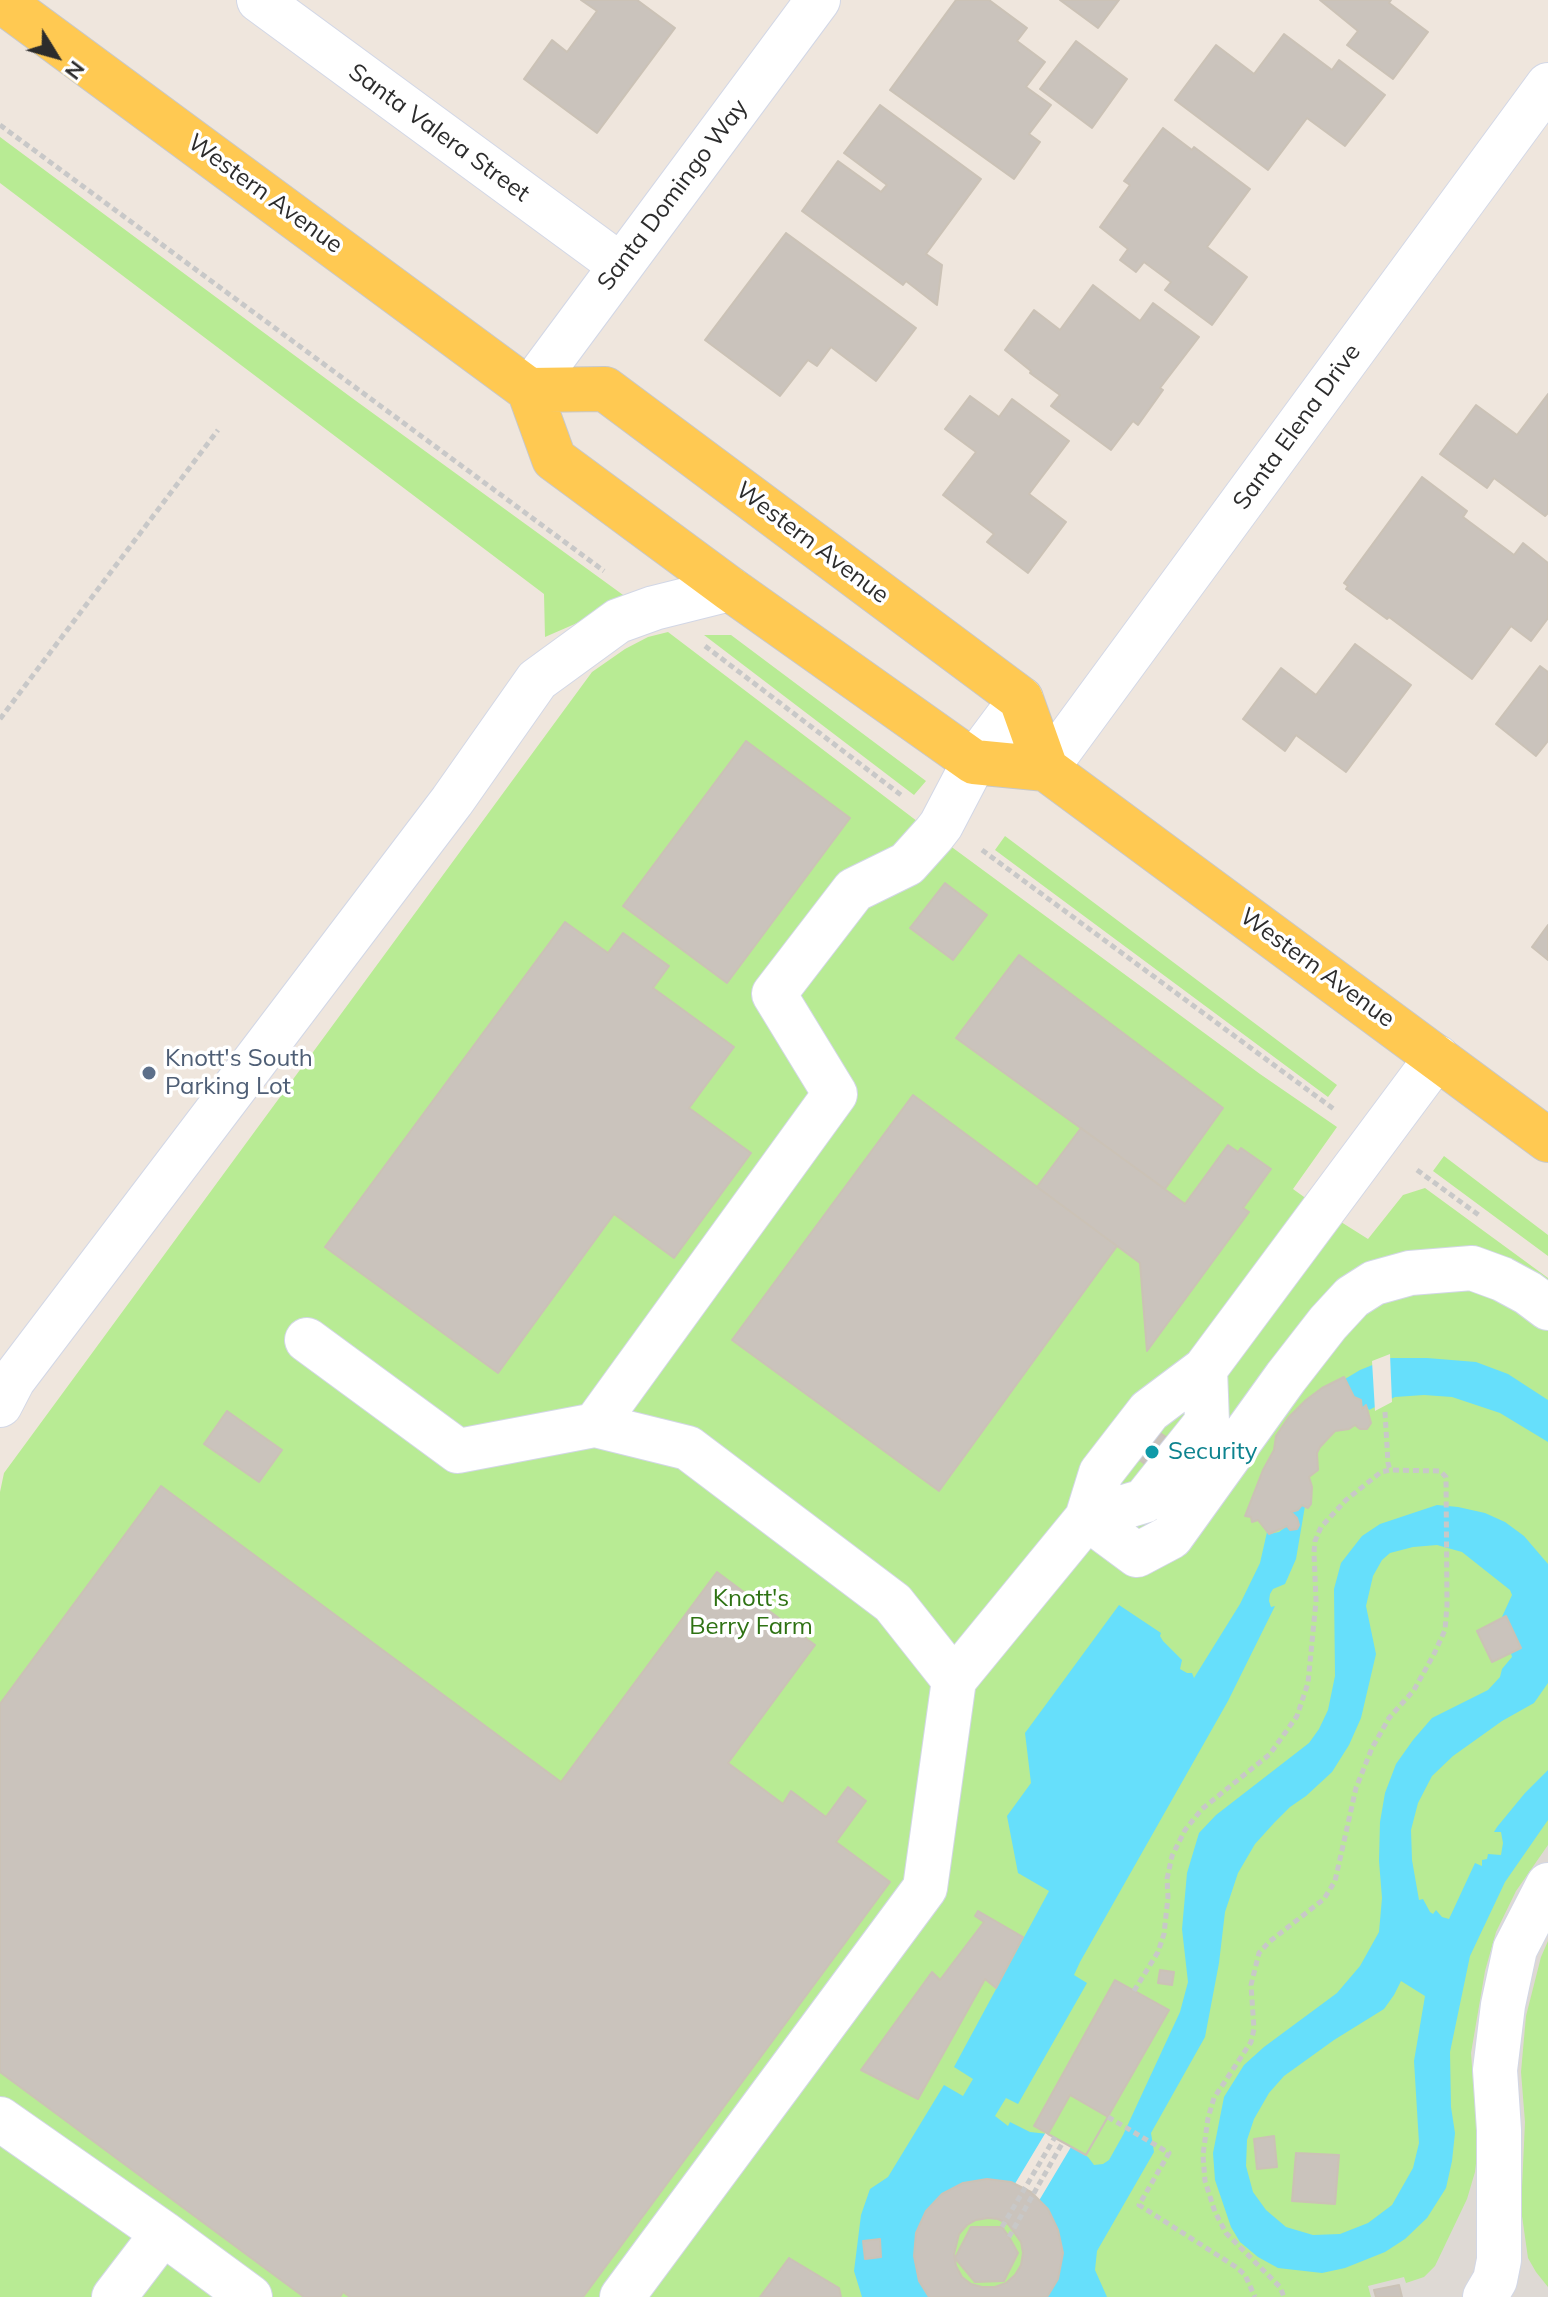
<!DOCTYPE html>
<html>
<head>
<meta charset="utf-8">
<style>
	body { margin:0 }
	#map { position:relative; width:1548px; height:2297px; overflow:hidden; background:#efe6dd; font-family:Mulish,sans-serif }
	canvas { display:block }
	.north { position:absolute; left:16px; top:16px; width:80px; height:80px; -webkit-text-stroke:6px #fff; paint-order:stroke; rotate:127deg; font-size:22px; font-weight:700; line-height:32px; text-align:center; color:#2c2c2c }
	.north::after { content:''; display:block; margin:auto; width:28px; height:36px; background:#2c2c2c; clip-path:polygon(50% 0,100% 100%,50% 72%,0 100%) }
</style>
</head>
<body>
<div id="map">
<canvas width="1548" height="2297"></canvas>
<div class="north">N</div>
</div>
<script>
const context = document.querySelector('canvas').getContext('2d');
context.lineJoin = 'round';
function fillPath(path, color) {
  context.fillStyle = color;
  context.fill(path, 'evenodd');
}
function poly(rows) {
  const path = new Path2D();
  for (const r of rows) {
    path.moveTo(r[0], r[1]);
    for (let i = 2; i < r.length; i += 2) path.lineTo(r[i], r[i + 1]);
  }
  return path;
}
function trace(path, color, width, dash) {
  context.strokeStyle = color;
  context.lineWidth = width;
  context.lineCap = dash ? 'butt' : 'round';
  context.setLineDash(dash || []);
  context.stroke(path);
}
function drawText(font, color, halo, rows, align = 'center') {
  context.font = font + ' Mulish,sans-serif';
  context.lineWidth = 7;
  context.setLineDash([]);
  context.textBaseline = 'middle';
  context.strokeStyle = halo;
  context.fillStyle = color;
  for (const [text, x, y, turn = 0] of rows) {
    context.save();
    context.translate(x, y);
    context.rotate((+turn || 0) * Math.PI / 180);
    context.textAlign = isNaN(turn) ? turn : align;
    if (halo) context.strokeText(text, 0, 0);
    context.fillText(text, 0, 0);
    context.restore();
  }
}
const green = poly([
	[0,137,352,398,630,600,545,637,544,594,0,183],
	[668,632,934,834,1260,1074,1337,1127,1293,1189,1322,1210,1368,1239,1403,1195,1425,1188,1548,1278,1548,2297,0,2297,0,1492,4,1473,592,672,625,649,648,637],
	[704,635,731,635,926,781,914,795],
	[1005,836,1337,1085,1328,1097,995,850],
	[1444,1156,1548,1235,1548,1256,1433,1171]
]);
const plaza = poly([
	[1548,1845,1548,1941,1541,1957,1526,2016,1521,2072,1525,2122,1521,2209,1528,2258,1536,2272,1548,2287,1548,2297,1402,2297,1398,2285,1374,2290,1376,2297,1371,2297,1368,2286,1404,2277,1406,2283,1424,2277,1435,2266,1467,2199,1475,2172,1478,2147,1471,2053,1485,1971,1496,1932,1516,1891]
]);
const water = poly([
	[1390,1358,1427,1358,1476,1362,1508,1374,1548,1400,1548,1442,1500,1413,1452,1397,1424,1395,1395,1397,1369,1410,1366,1405,1362,1409,1361,1400,1354,1397,1345,1379,1360,1370],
	[1302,1505,1305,1506,1296,1559,1285,1584,1273,1589,1270,1594,1269,1601,1271,1607,1275,1606,1228,1701,1080,1962,1074,1975,1087,1983,1018,2104,1006,2098,995,2116,1008,2126,1010,2122,1030,2132,1048,2134,1088,2157,1094,2165,1103,2164,1109,2160,1123,2135,1180,2012,1188,1982,1182,1929,1187,1873,1199,1833,1216,1815,1309,1743,1319,1729,1328,1710,1335,1676,1334,1589,1341,1563,1362,1536,1380,1524,1437,1505,1458,1507,1485,1513,1505,1522,1524,1536,1548,1564,1548,1683,1534,1703,1502,1721,1453,1756,1432,1776,1418,1803,1411,1830,1412,1860,1419,1900,1423,1899,1430,1912,1433,1914,1436,1910,1442,1917,1449,1919,1475,1863,1482,1866,1482,1860,1487,1859,1488,1854,1501,1855,1503,1843,1501,1832,1494,1832,1497,1827,1525,1793,1548,1770,1548,1820,1505,1882,1470,1956,1450,2052,1451,2107,1455,2133,1452,2161,1446,2188,1427,2218,1405,2239,1385,2252,1345,2268,1322,2273,1278,2268,1258,2257,1240,2242,1231,2227,1215,2180,1213,2153,1224,2097,1244,2065,1264,2047,1337,1993,1360,1966,1379,1932,1382,1898,1379,1861,1380,1822,1385,1793,1396,1764,1413,1740,1432,1718,1488,1690,1500,1677,1502,1669,1512,1657,1501,1619,1512,1595,1510,1590,1462,1552,1437,1545,1413,1547,1390,1553,1382,1560,1373,1576,1366,1606,1376,1654,1361,1718,1349,1745,1332,1772,1306,1796,1290,1807,1274,1823,1255,1844,1238,1873,1225,1912,1219,1963,1205,2037,1151,2133,1154,2152,1097,2251,1095,2270,1107,2297,1047,2297,1058,2279,1063,2253,1058,2230,1048,2209,1031,2192,1011,2182,987,2179,963,2183,943,2194,926,2211,916,2233,914,2256,919,2281,929,2297,862,2297,854,2271,861,2215,870,2189,888,2177,944,2085,963,2096,973,2079,954,2067,1049,1891,1018,1873,1007,1816,1031,1783,1025,1733,1119,1605,1161,1633,1160,1636,1163,1641,1182,1660,1180,1669,1187,1673,1192,1673,1194,1678,1240,1604,1260,1563,1267,1532,1270,1534,1279,1532,1287,1526,1290,1530,1297,1529,1299,1525,1297,1518,1291,1512,1298,1510],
	[1401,1981,1425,1996,1414,2061,1419,2143,1413,2168,1392,2205,1368,2223,1340,2234,1313,2235,1286,2227,1266,2210,1253,2192,1246,2166,1247,2140,1254,2119,1269,2093,1284,2076,1334,2040,1384,2009,1394,1995]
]);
const pier = poly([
	[1390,1354,1392,1402,1375,1411,1372,1361],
	[1046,2132,1071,2147,1037,2204,1013,2187]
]);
const building = poly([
	[581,0,637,0,675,28,597,133,524,79,552,40,567,52,597,11,581,0],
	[956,0,989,0,1027,28,1017,41,1045,62,1026,87,1051,105,1029,134,1040,142,1014,179,890,90,956,0],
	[1060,0,1119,0,1098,28,1060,0],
	[1320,0,1391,0,1389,3,1428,32,1393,79,1347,45,1358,31,1320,0],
	[1284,34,1332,70,1339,60,1385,95,1345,146,1307,118,1268,170,1175,100,1216,45,1254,74,1284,34],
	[1076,41,1127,79,1092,128,1040,89,1076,41],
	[880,105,981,179,926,254,942,265,937,305,906,281,903,285,802,211,838,161,881,192,887,185,844,153,880,105],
	[1163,128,1192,150,1194,147,1250,189,1207,247,1247,277,1212,325,1165,290,1171,282,1144,262,1136,272,1120,260,1128,249,1100,227,1130,185,1124,181,1163,128],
	[786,233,916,328,876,381,831,347,817,366,808,360,780,396,705,340,786,233],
	[1093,285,1140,321,1153,303,1199,337,1160,388,1163,390,1138,425,1133,421,1111,450,1051,406,1060,395,1030,373,1031,371,1005,350,1034,310,1060,330,1093,285],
	[1548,394,1548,513,1545,516,1494,478,1487,488,1440,454,1476,405,1517,435,1548,394],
	[970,396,999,417,1012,399,1069,441,1029,494,1066,522,1028,573,987,542,994,534,943,495,976,452,945,429,970,396],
	[1422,477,1467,511,1463,517,1514,555,1523,543,1548,563,1548,618,1531,641,1511,626,1472,679,1389,617,1387,619,1346,589,1348,586,1344,583,1422,477],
	[1355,644,1411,685,1346,772,1296,735,1285,751,1243,719,1281,668,1316,695,1355,644],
	[1540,666,1548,672,1548,741,1536,756,1496,724,1540,666],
	[746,741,850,818,727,983,623,906,746,741],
	[945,883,987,915,953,960,910,928,945,883],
	[565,922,608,953,623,933,669,966,653,988,734,1047,689,1108,751,1153,674,1258,614,1214,498,1373,325,1247,565,922],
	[1548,925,1548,960,1532,947,1548,925],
	[1019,955,1223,1108,1165,1189,956,1038,1019,955],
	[913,1095,1117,1246,939,1491,732,1340,913,1095],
	[1081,1128,1185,1204,1228,1145,1238,1152,1241,1148,1271,1169,1243,1208,1249,1212,1147,1351,1140,1263,1037,1187,1081,1128],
	[1344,1377,1354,1397,1361,1400,1362,1409,1366,1405,1371,1423,1367,1429,1360,1429,1355,1425,1349,1429,1335,1431,1320,1447,1317,1453,1318,1470,1309,1477,1312,1487,1311,1504,1308,1508,1302,1505,1298,1510,1291,1512,1297,1518,1299,1525,1297,1529,1290,1530,1287,1526,1269,1534,1258,1520,1252,1522,1251,1517,1245,1516,1263,1470,1274,1450,1276,1436,1288,1418,1306,1400,1322,1388,1344,1377],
	[227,1411,282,1450,259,1482,204,1444,227,1411],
	[1160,1433,1166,1437,1167,1445,1150,1468,1137,1458,1154,1434,1160,1433],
	[161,1486,561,1782,717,1572,815,1645,728,1763,783,1804,791,1791,826,1817,848,1787,866,1801,836,1842,890,1882,583,2297,350,2297,343,2292,340,2297,304,2297,0,2072,0,1704,161,1486],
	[1506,1616,1521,1648,1492,1662,1477,1631,1506,1616],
	[978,1911,1023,1937,996,1988,985,1979,918,2099,861,2070,932,1972,940,1980,984,1922,975,1916,978,1911],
	[1160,1970,1174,1972,1172,1985,1158,1983,1160,1970],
	[1115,1980,1169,2010,1086,2155,1034,2126,1115,1980],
	[1070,2095,1108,2117,1086,2155,1048,2134,1070,2095],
	[1274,2136,1277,2167,1257,2169,1254,2139,1274,2136],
	[1296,2153,1339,2155,1335,2204,1292,2201,1296,2153],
	[987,2179,1011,2182,1031,2192,1048,2209,1058,2230,1063,2253,1058,2279,1047,2297,929,2297,919,2281,914,2256,916,2233,926,2211,942,2194,963,2183,987,2179],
	[988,2218,998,2219,1008,2224,1021,2242,1023,2253,1021,2265,1015,2275,1006,2283,995,2287,982,2287,971,2284,962,2277,956,2266,954,2254,959,2234,967,2225,976,2220,988,2218],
	[971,2227,1002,2227,1009,2237,1018,2253,1004,2281,975,2282,955,2258,971,2227],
	[880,2239,881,2257,865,2259,863,2241,880,2239],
	[789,2258,839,2288,841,2297,760,2297,789,2258],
	[1399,2285,1402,2297,1376,2297,1374,2290,1399,2285]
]);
const path = poly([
	[0,125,604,571],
	[705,646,901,795],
	[0,719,218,430],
	[982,850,1335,1110],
	[1417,1170,1480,1216],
	[1385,1412,1388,1463,1390,1470],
	[1134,1991,1158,1952,1164,1934,1168,1897,1167,1879,1172,1856,1185,1830,1202,1809,1270,1754,1297,1716,1308,1683,1316,1601,1314,1552,1315,1541,1321,1527,1346,1500,1381,1472,1390,1470,1440,1471,1446,1477,1447,1605,1445,1630,1434,1654,1414,1690,1389,1718,1372,1748,1356,1788,1335,1881,1324,1899,1269,1942,1259,1953,1251,1985,1254,2029,1251,2042,1214,2098,1208,2118,1203,2155,1205,2181,1215,2212,1226,2233,1280,2287,1284,2297],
	[1108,2117,1169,2153,1139,2205,1236,2267,1245,2275,1255,2297],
	[1002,2227,1055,2137],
	[1009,2237,1063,2142]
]);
const minor = poly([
	[259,0,620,265],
	[529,390,818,0],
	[1046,769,1548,85],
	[307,1340,458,1451,595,1425,688,1448,893,1603,954,1680,1087,1518,1101,1473,1149,1411,1205,1369,1437,1057],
	[0,1405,13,1380,452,801,537,680,618,621,654,608,730,589],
	[595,1425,835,1094,774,994,854,890,907,864,934,834,941,825,974,762,1021,699],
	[1087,1518,1137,1555,1171,1537,1286,1377,1328,1323,1352,1297,1374,1283,1410,1273,1472,1268,1502,1279,1528,1293,1548,1308],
	[1087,1518,1144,1501,1207,1422,1205,1369],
	[0,2119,163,2233,250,2297],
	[114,2297,163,2233],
	[622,2297,925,1888,954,1680],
	[1485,2297,1495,2280,1499,2260,1499,2130,1495,2070,1503,2005,1515,1949,1548,1885]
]);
const major = poly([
	[0,0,529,390,554,459,730,589,974,762,1046,769,1548,1140],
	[529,390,605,389,1021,699,1046,769]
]);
const markers = [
	[149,1073,8,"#5c6f8a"],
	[1152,1452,8,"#0f9aa8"]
];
const streetNames = [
	["Santa Valera Street",439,133,36],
	["Western Avenue",265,194,36],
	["Santa Domingo Way",673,195,-53],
	["Santa Elena Drive",1297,427,-54],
	["Western Avenue",812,543,37],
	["Western Avenue",1317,968,36]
];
const serviceNames = [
	["Knott's South",165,1059],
	["Parking Lot",165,1087]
];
const cultureNames = [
	["Security",1168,1452]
];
const parkNames = [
	["Knott's",751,1599],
	["Berry Farm",751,1627]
];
fillPath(green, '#b8eb94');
fillPath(plaza, '#ded9d4');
fillPath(water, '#66dffb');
fillPath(pier, '#efe6dd');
fillPath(building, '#cac3bc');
trace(building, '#cbc2b6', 2);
trace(minor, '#d2d7e6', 46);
trace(major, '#c8c8c8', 46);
trace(path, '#c8c8c8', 5, [6, 4]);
trace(minor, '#fff', 44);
trace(major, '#ffc952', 44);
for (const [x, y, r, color] of markers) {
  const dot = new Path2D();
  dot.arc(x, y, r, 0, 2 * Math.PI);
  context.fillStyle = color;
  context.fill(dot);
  trace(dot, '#fff', 3);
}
drawText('24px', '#2c2c2c', '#fff', streetNames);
drawText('24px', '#4e5e75', '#fff', serviceNames, 'left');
drawText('24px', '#0d838f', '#fff', cultureNames, 'left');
drawText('24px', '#2e7213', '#fff', parkNames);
</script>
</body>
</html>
